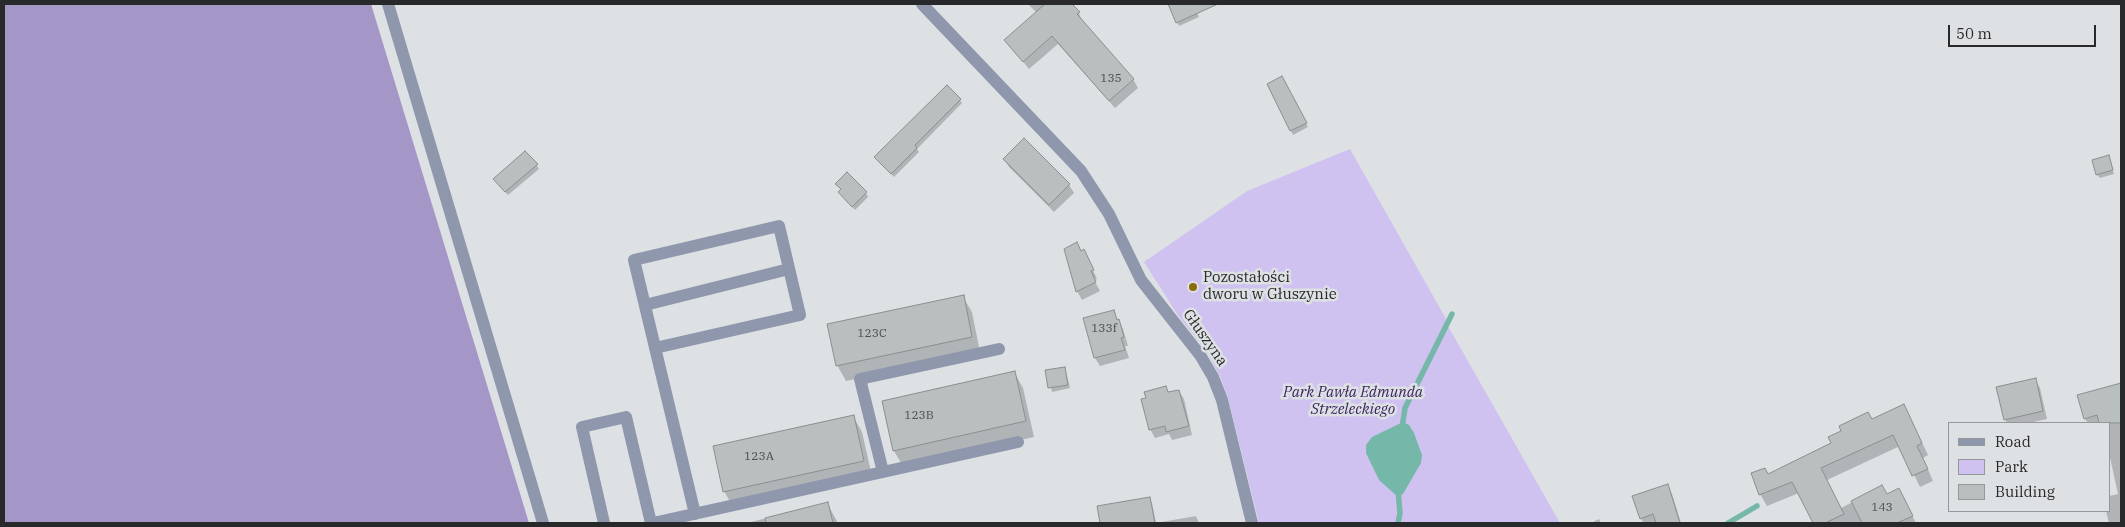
<!DOCTYPE html>
<html>
<head>
<meta charset="utf-8">
<style>
	body { margin:0 }
	#map { position:relative; width:2125px; height:527px; overflow:hidden; background:#dee1e4; font-family:"IBM Plex Serif",serif }
	canvas { display:block }
	.frame { position:absolute; inset:0; border:5px solid #28292a; pointer-events:none }
	.legend { position:absolute; left:1948px; top:422px; width:162px; height:90px; box-sizing:border-box; background:#dee1e4; border:1px solid #95979a; margin:0; padding:6px 9px; list-style:none; font-size:15px; color:#28292a }
	.legend li { display:flex; align-items:center; gap:10px; height:25px }
	.legend b { width:25px; border:1px solid #95979a }
	.scale { position:absolute; left:1948px; top:25px; width:148px; height:22px; box-sizing:border-box; border:2px solid #28292a; border-top:0; padding-left:6px; font-size:15px; line-height:18px; white-space:nowrap; color:#28292a; -webkit-text-stroke:4px #dee1e4; paint-order:stroke }
</style>
</head>
<body>
<div id="map">
<canvas width="2125" height="527"></canvas>
<div class="frame"></div>
<ul class="legend">
<li><b style="height:6px;background:#8e97ac"></b>Road</li>
<li><b style="height:14px;background:#cfc2f1"></b>Park</li>
<li><b style="height:14px;background:#b9bebe"></b>Building</li>
</ul>
<div class="scale">50 m</div>
</div>
<script>
const context = document.querySelector('canvas').getContext('2d');
context.lineJoin = 'round';
function fillPath(path, color) {
  context.fillStyle = color;
  context.fill(path, 'evenodd');
}
function poly(rows) {
  const path = new Path2D();
  for (const r of rows) {
    path.moveTo(r[0], r[1]);
    for (let i = 2; i < r.length; i += 2) path.lineTo(r[i], r[i + 1]);
  }
  return path;
}
function trace(path, color, width, dash) {
  context.strokeStyle = color;
  context.lineWidth = width;
  context.lineCap = dash ? 'butt' : 'round';
  context.setLineDash(dash || []);
  context.stroke(path);
}
function drawText(font, color, halo, rows, align = 'center') {
  context.font = font + ' "IBM Plex Serif",serif';
  context.lineWidth = 5;
  context.setLineDash([]);
  context.textBaseline = 'middle';
  context.strokeStyle = halo;
  context.fillStyle = color;
  for (const [text, x, y, turn = 0] of rows) {
    context.save();
    context.translate(x, y);
    context.rotate((+turn || 0) * Math.PI / 180);
    context.textAlign = isNaN(turn) ? turn : align;
    if (halo) context.strokeText(text, 0, 0);
    context.fillText(text, 0, 0);
    context.restore();
  }
}
const green = poly([
	[1350,149,1445,317,1448,326,1560,523,1259,523,1228,398,1220,376,1205,349,1179,317,1144,262,1247,191]
]);
const forest = poly([
	[4,4,371,4,529,523,4,523]
]);
const water = poly([
	[1403,422,1409,425,1414,433,1422,455,1421,463,1403,494,1398,497,1379,480,1366,453,1366,445,1372,437]
]);
const shadow = poly([
	[1028,4,1071,4,1079,13,1082,22,1133,79,1138,88,1115,108,1058,44,1029,69,1006,40,1037,13],
	[1169,4,1193,4,1199,17,1179,26],
	[1282,78,1308,127,1293,135,1268,85],
	[960,100,962,103,917,149,919,152,894,177,878,161,876,157],
	[1004,159,1069,185,1074,193,1054,212,1009,167],
	[2110,160,2114,174,2100,178,2097,174],
	[537,165,539,169,508,195,497,183],
	[837,184,866,193,868,197,855,210,842,196,839,192,841,190],
	[1081,252,1088,259,1097,279,1094,280,1100,291,1082,300,1077,291],
	[963,297,972,312,980,352,846,381,837,365],
	[1113,311,1123,329,1128,346,1125,346,1129,358,1100,366,1095,358],
	[1065,368,1070,388,1052,392,1047,371],
	[1014,372,1023,388,1034,437,903,466,894,451],
	[2035,380,2040,388,2047,419,2029,423,2007,423,2005,419],
	[1166,388,1169,393,1179,391,1184,399,1192,435,1172,440,1169,434,1155,438,1150,429],
	[2120,397,2121,523,2109,523,2106,511,2109,511,2109,496,2118,494,2109,453,2109,423,2088,423,2085,419],
	[853,416,862,432,872,476,733,507,724,491],
	[1910,417,1928,455,1923,458,1933,481,1920,487,1900,446,1827,480,1841,508,1882,487,1887,496,1905,501,1916,523,1815,523,1799,493,1767,506,1760,494,1768,476,1872,421],
	[1667,486,1672,494,1681,523,1643,523,1634,496],
	[1149,498,1152,503,1156,523,1196,516,1199,523,1096,523],
	[827,503,838,523,747,523],
	[1599,519,1601,523,1591,523]
]);
const stream = poly([
	[1402,428,1405,408,1452,314],
	[1398,523,1400,513,1398,490],
	[1728,523,1757,506]
]);
const building = poly([
	[1045,4,1072,4,1080,12,1077,14,1134,79,1109,101,1052,36,1023,62,1004,40,1045,4],
	[1168,4,1218,4,1176,23,1168,4],
	[1282,76,1307,123,1290,131,1267,84,1282,76],
	[947,85,961,99,915,145,917,148,891,174,874,157,947,85],
	[1024,138,1070,184,1049,205,1003,159,1024,138],
	[525,151,538,164,505,192,493,179,525,151],
	[2109,155,2113,170,2096,175,2092,160,2109,155],
	[847,172,867,192,852,207,838,192,841,189,835,184,847,172],
	[1077,242,1081,251,1084,249,1094,270,1091,271,1096,282,1076,292,1064,249,1077,242],
	[964,295,972,337,836,366,827,324,964,295],
	[1114,310,1117,320,1119,319,1124,337,1121,338,1125,350,1094,358,1083,318,1114,310],
	[1065,367,1068,385,1048,388,1045,370,1065,367],
	[1015,371,1026,421,893,451,882,401,1015,371],
	[2036,378,2043,411,2004,420,1996,387,2036,378],
	[2121,383,2121,423,2099,423,2097,415,2084,419,2077,395,2121,383],
	[1166,386,1168,392,1179,390,1189,426,1166,432,1165,426,1149,430,1141,399,1146,398,1144,392,1166,386],
	[1904,404,1922,443,1917,446,1928,469,1912,476,1893,435,1821,468,1844,514,1825,523,1813,523,1792,482,1759,495,1751,473,1765,468,1768,474,1831,443,1828,437,1841,431,1839,426,1868,412,1872,419,1904,404],
	[854,415,864,461,723,492,713,446,854,415],
	[1668,484,1680,523,1656,523,1653,514,1640,519,1632,496,1668,484],
	[1882,485,1887,494,1899,488,1913,516,1897,523,1862,523,1851,501,1882,485],
	[1150,497,1155,523,1100,523,1097,506,1150,497],
	[828,502,833,523,766,523,765,518,828,502]
]);
const minor = poly([
	[388,4,543,523],
	[922,4,1081,171,1109,214,1141,280,1200,355,1213,377,1222,400,1252,523],
	[645,305,789,269],
	[655,348,800,315,779,226,634,260,695,514],
	[883,472,860,379,999,349],
	[604,523,582,427,626,417,651,523],
	[653,523,1018,442]
]);
const markers = [
	[1193,287,5,"#8a6c0c"]
];
const numberNames = [
	["135",1111,79],
	["133f",1104,329],
	["123C",872,334],
	["123B",919,416],
	["123A",759,457],
	["143",1882,508]
];
const poiNames = [
	["Pozostałości",1203,278],
	["dworu w Głuszynie",1203,295]
];
const streetNames = [
	["Głuszyna",1205,338,55]
];
const parkNames = [
	["Park Pawła Edmunda",1353,393],
	["Strzeleckiego",1353,410]
];
fillPath(green, '#cfc2f1');
fillPath(forest, '#a496c7');
fillPath(water, '#75b8a9');
fillPath(shadow, '#0003');
trace(stream, '#75b8a9', 5.5);
fillPath(building, '#b9bebe');
trace(building, '#8a8e8f', 1);
trace(minor, '#8e97ac', 12);
for (const [x, y, r, color] of markers) {
  const dot = new Path2D();
  dot.arc(x, y, r, 0, 2 * Math.PI);
  context.fillStyle = color;
  context.fill(dot);
  trace(dot, '#dee1e4', 2);
}
drawText('12px', '#4c4e4f', null, numberNames);
drawText('15px', '#28292a', '#dee1e4', poiNames, 'left');
drawText('15px', '#28292a', '#dee1e4', streetNames);
drawText('italic 15px', '#3c2561', '#dee1e4', parkNames);
</script>
</body>
</html>
